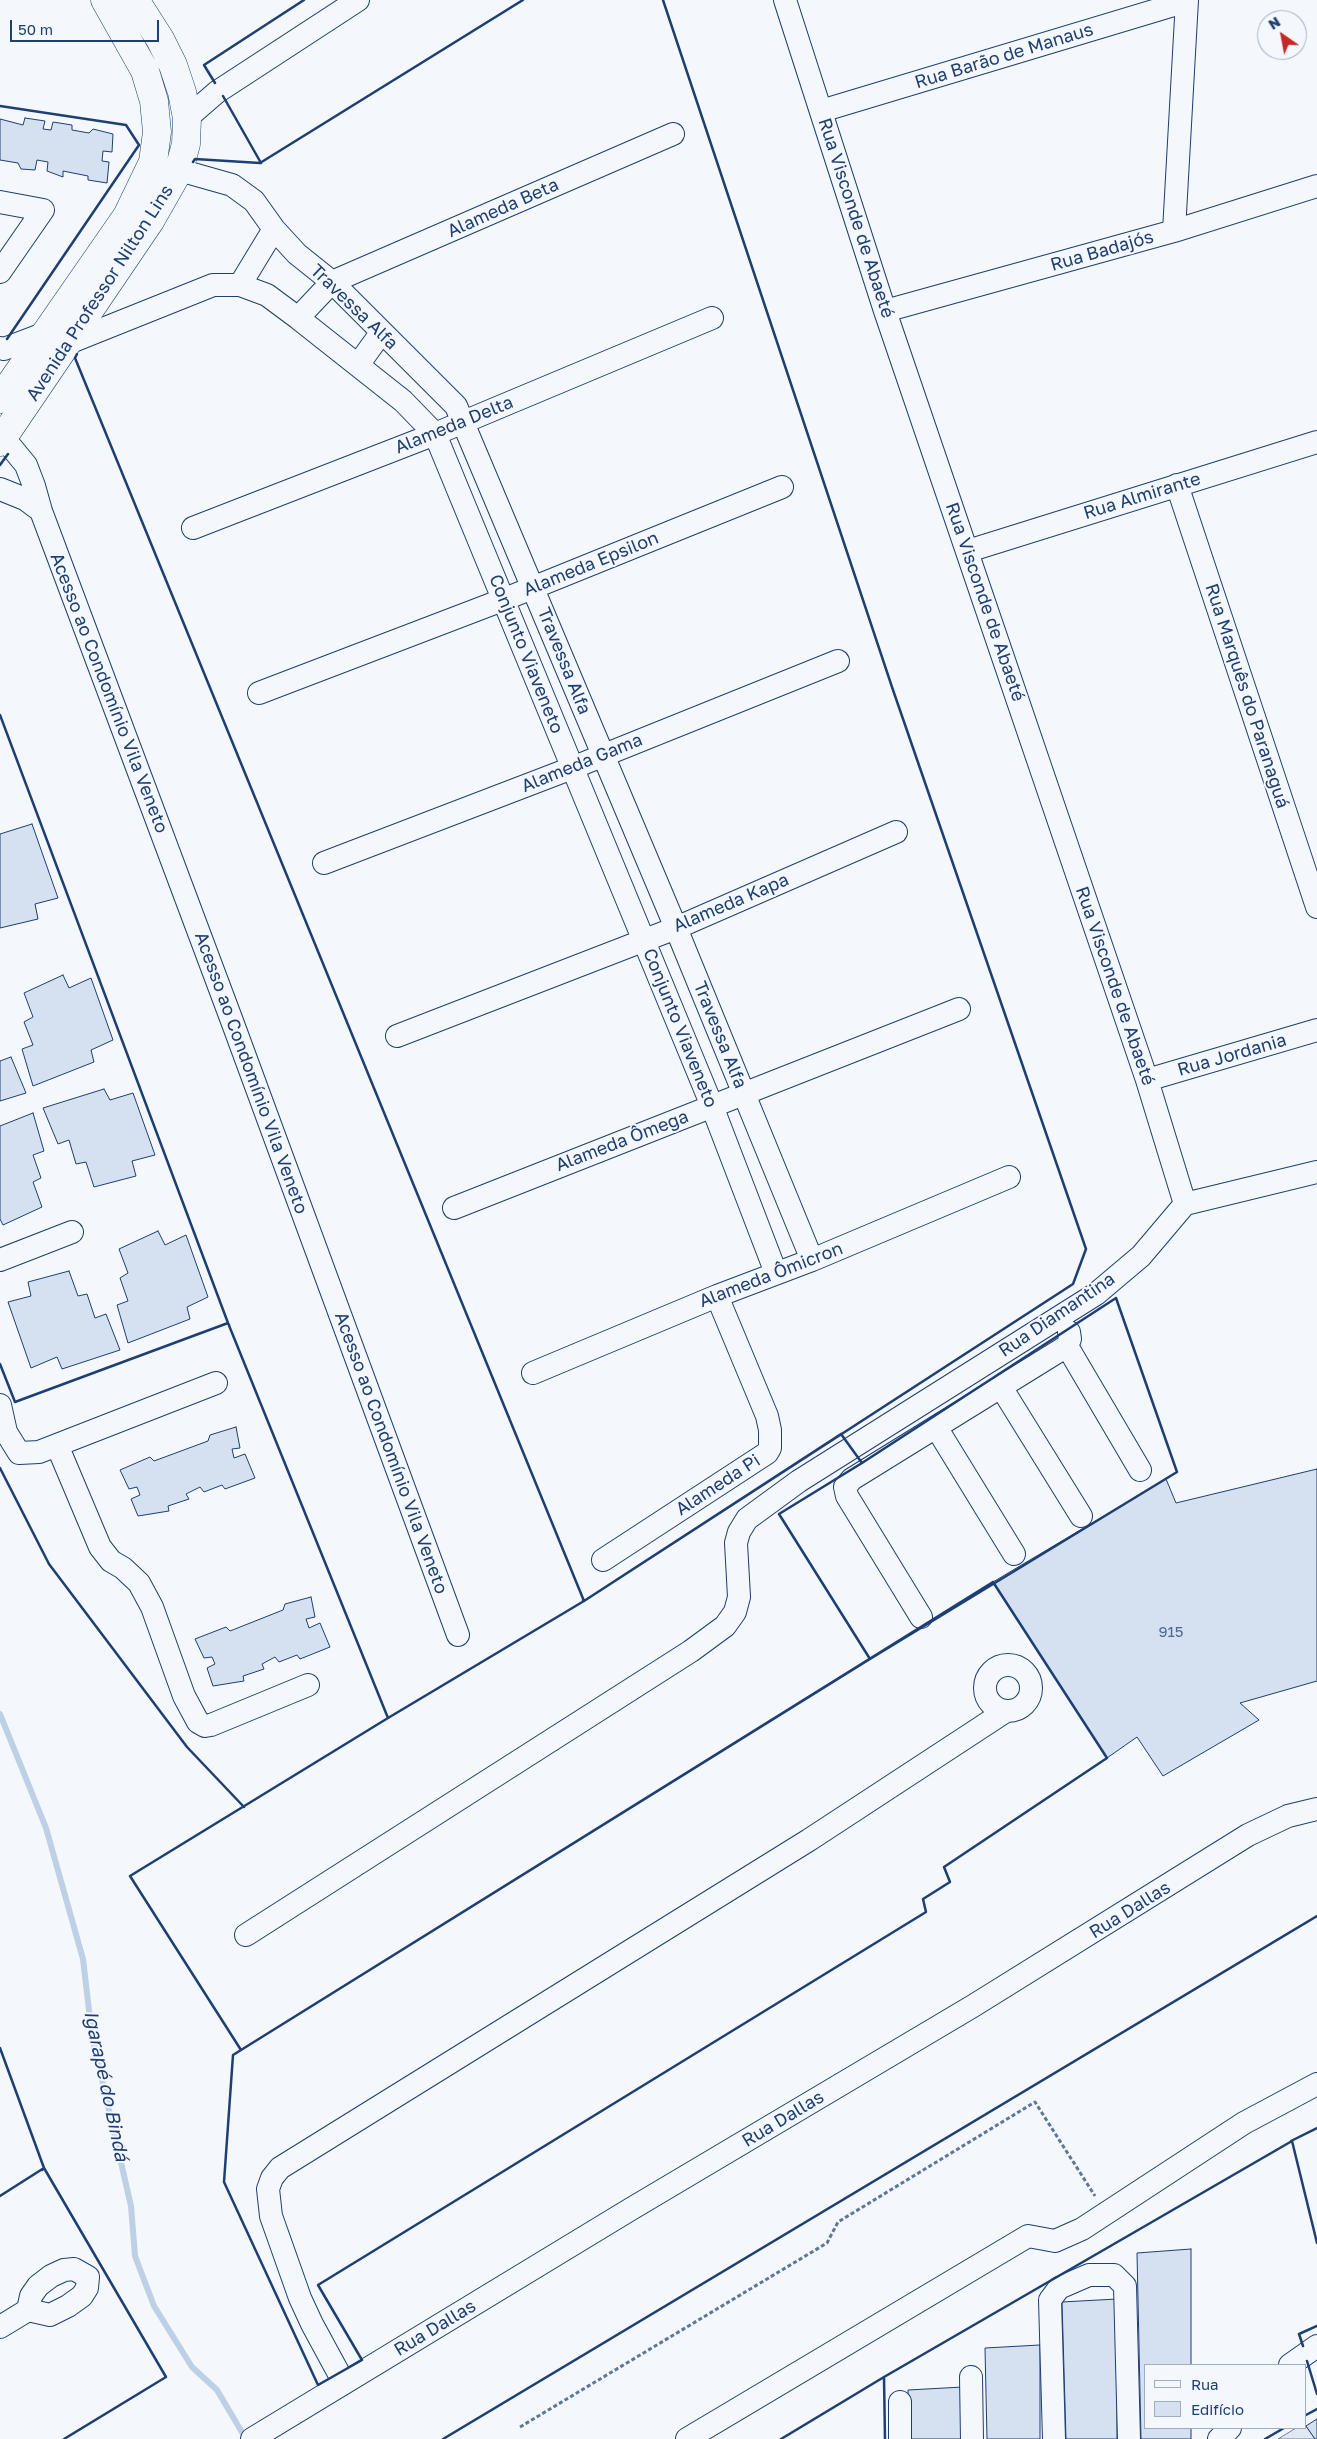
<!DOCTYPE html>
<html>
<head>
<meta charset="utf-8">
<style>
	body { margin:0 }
	#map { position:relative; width:1317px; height:2439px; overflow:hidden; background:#f4f7fb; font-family:"Golos Text",sans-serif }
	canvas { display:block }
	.legend { position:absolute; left:1144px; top:2364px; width:162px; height:65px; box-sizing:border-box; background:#f4f7fb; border:1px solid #9eadc5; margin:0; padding:6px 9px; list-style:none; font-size:15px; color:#1d3f73 }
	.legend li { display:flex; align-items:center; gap:10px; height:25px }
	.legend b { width:25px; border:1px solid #9eadc5 }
	.north { position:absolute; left:1257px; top:10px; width:50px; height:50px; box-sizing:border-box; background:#f4f7fb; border:1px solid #9eadc5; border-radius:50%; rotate:327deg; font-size:14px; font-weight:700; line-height:20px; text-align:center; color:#1d3f73 }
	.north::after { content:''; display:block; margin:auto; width:18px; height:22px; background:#c62828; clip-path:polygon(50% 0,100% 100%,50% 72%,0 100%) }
	.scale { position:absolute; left:10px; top:20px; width:149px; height:22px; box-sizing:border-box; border:2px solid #1d3f73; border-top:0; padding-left:6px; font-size:15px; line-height:18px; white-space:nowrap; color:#1d3f73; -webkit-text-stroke:4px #f4f7fb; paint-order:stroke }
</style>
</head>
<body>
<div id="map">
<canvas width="1317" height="2439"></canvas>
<ul class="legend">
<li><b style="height:6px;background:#f4f7fb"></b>Rua</li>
<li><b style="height:14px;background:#d5e0f0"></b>Edifício</li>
</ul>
<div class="north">N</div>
<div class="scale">50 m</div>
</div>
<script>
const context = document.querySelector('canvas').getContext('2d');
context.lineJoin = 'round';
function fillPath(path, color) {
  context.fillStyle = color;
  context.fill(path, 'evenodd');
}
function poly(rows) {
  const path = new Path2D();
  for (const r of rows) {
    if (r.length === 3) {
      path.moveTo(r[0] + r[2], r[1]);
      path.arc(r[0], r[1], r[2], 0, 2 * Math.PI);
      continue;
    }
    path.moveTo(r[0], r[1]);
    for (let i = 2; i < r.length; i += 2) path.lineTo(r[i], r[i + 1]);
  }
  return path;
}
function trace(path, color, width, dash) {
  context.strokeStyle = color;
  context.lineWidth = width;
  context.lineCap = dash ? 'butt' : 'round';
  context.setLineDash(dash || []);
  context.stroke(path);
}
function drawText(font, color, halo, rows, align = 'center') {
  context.font = font + ' "Golos Text",sans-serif';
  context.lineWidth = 4;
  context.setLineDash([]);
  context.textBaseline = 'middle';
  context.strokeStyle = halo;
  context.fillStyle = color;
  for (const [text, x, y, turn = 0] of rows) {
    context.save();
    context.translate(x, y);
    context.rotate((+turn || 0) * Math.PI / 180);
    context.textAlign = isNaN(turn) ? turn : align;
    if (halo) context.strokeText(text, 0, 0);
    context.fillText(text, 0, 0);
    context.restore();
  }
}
const parking = poly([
	[1306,2426,1315,2439,1278,2439,1296,2428,1306,2428,1306,2426]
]);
const stream = poly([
	[0,1714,46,1828,83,1959,92,2036,131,2206,135,2256,154,2306,192,2367,217,2390,246,2439]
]);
const building = poly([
	[25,118,45,121,43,129,51,130,53,122,72,125,72,130,89,133,93,129,113,134,112,152,103,151,102,161,109,162,107,183,88,180,88,176,63,171,63,177,47,171,48,162,37,160,35,170,21,169,18,163,0,160,0,119,23,125,25,118],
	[32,824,58,898,35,904,38,919,0,928,0,834,32,824],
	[63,975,69,988,91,978,113,1040,91,1050,94,1062,33,1086,22,1049,33,1045,24,1022,33,1017,24,993,63,975],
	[11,1057,26,1093,0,1101,0,1061,11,1057],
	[104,1089,110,1100,133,1093,155,1155,132,1161,136,1176,94,1187,86,1162,76,1164,69,1140,58,1144,43,1108,104,1089],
	[33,1113,44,1151,33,1155,41,1178,33,1182,42,1207,3,1225,0,1219,0,1126,33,1113],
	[158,1231,165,1245,186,1235,208,1297,187,1307,190,1319,128,1343,117,1305,128,1301,120,1278,128,1273,119,1249,158,1231],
	[69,1271,78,1296,87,1294,95,1318,106,1314,120,1350,62,1369,57,1357,31,1368,8,1302,31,1296,28,1282,69,1271],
	[236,1427,240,1448,232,1449,234,1458,245,1454,255,1478,225,1489,222,1485,204,1492,200,1487,186,1494,189,1499,168,1506,169,1511,138,1516,131,1499,140,1495,137,1487,129,1489,120,1470,150,1457,154,1461,208,1441,210,1435,236,1427],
	[1317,1469,1317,1681,1240,1703,1259,1720,1163,1776,1137,1737,1107,1758,993,1582,1166,1479,1176,1503,1317,1469],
	[311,1597,315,1617,306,1619,309,1628,320,1623,330,1647,300,1659,297,1655,279,1662,275,1657,262,1664,264,1669,243,1676,244,1681,213,1686,207,1668,215,1664,212,1657,204,1658,195,1639,226,1627,230,1631,283,1610,285,1604,311,1597],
	[1191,2249,1191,2365,1146,2365,1146,2428,1191,2428,1191,2439,1141,2439,1137,2253,1191,2249],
	[1117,2299,1117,2439,1066,2439,1062,2302,1117,2299],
	[1040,2345,1040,2439,987,2439,985,2348,1040,2345],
	[963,2387,963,2439,909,2439,908,2390,963,2387],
	[1317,2419,1317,2439,1315,2439,1306,2426,1317,2419]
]);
const path = poly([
	[520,2427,827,2243,838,2222,1035,2102,1095,2196]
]);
const minor = poly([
	[785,0,885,311,1147,1080,1185,1204],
	[821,111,1187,1],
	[187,118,217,92,358,0],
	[179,170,232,185,254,201,274,229,297,254,332,282,456,406,676,928,812,1260],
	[0,202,43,210,0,272],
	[1174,231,1187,0],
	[240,285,274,229],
	[885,311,1174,231,1317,186],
	[298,318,332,282,673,134],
	[68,343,213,285,240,285,267,295,298,318,403,401,435,434,712,1106,776,1273],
	[0,348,4,349,46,333],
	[358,365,381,333],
	[3,437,26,465,34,486,41,511,232,1021,458,1635],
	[1177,485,1317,907],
	[0,489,25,499,41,511],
	[193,528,435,434,712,318],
	[968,551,1317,442],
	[259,693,505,599,782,487],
	[324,863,572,768,838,661],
	[397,1036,676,928,896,832],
	[1147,1080,1317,1030],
	[454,1208,959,1009],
	[0,1260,72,1232],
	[1069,1332,1070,1339,1067,1346,1140,1470],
	[533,1373,717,1296,812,1260,1009,1177],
	[1001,1387,1081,1516],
	[0,1405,6,1432,19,1453,39,1452,57,1445,100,1547,111,1561,123,1568,139,1583,152,1607,184,1696,198,1722,205,1726,211,1725,308,1685],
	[936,1427,1014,1554],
	[57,1445,216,1383],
	[603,1560,767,1453,770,1448,770,1430,767,1416,717,1296],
	[921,1617,847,1496,845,1487,852,1479,1067,1346],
	[1008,1688,23],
	[246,1935,691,1651,725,1626,735,1612,739,1597,736,1543,739,1532,747,1519,799,1481,1096,1294,1141,1256,1185,1204,1317,1172],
	[0,2327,28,2310,31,2296,38,2286,51,2276,64,2270,74,2269,88,2277,87,2288,82,2296,68,2306,50,2315,28,2310],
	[1290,2365,1317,2346],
	[971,2377,972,2439],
	[344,2383,312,2324,300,2298,271,2216,268,2189,272,2178,280,2168,809,1840,1006,1711],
	[900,2402,900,2439],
	[252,2439,631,2209,973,2006,1248,1835,1288,1816,1317,1809],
	[687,2439,1028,2236,1055,2241,1082,2229,1244,2123,1317,2084],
	[1054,2439,1050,2300,1059,2288,1089,2275,1114,2275,1125,2286,1129,2439],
	[1219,2439,1230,2428]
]);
const major = poly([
	[0,399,127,216,153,162,157,132,154,101,145,71,105,0],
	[0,442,150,221,179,170,186,144,187,118,182,92,173,65,160,39,135,0]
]);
const wall = poly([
	[215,83,204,65,304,0],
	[223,96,261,163],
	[0,106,126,125,139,145,7,339],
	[193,162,195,159,260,163,523,0],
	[77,354,75,358,584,1601,1073,1284,1086,1249,893,690,663,0],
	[0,465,8,454],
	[0,715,228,1323,388,1718,584,1601,583,1600],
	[1116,1298,1177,1472,870,1659,779,1514,862,1463,1116,1298],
	[0,1364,15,1402,228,1323,229,1325],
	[841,1434,862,1463,779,1514,870,1659,241,2050,130,1876,388,1718,584,1601,841,1434],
	[0,1468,49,1564,187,1747,244,1807],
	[993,1582,1107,1758,944,1867,950,1882,923,1899,926,1912,318,2285,362,2360,318,2385,224,2182,233,2055,993,1582],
	[0,2048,44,2168,42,2170],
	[1291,2141,1317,2128],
	[0,2196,44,2168,166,2377,64,2439],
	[1303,2346,1299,2334,1317,2326],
	[1307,2361,1317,2394],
	[1306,2415,1317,2409],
	[443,2439,1317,1916],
	[781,2439,884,2377],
	[885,2439,884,2377,1292,2141,1317,2243],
	[1265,2439,1284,2428]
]);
const numberNames = [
	["915",1171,1632]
];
const streetNames = [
	["Rua Barão de Manaus",1004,56,-17],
	["Alameda Beta",503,208,-24],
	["Rua Visconde de Abaeté",856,218,72],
	["Rua Badajós",1102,251,-16],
	["Avenida Professor Nilton Lins",100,293,-57],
	["Travessa Alfa",354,307,44],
	["Alameda Delta",454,425,-22],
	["Rua Almirante",1142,496,-17],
	["Alameda Epsilon",591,564,-22],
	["Rua Visconde de Abaeté",985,602,71],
	["Conjunto Viaveneto",526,654,68],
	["Travessa Alfa",564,661,68],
	["Acesso ao Condomínio Vila Veneto",109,693,69],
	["Rua Marquês do Paranaguá",1247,696,72],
	["Alameda Gama",582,763,-22],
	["Alameda Kapa",731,903,-23],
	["Rua Visconde de Abaeté",1115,986,71],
	["Conjunto Viaveneto",680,1028,68],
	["Travessa Alfa",720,1035,68],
	["Rua Jordania",1232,1055,-16],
	["Acesso ao Condomínio Vila Veneto",251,1073,70],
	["Alameda Ômega",622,1141,-21],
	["Alameda Ômicron",771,1275,-21],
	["Rua Diamantina",1057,1315,-34],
	["Acesso ao Condomínio Vila Veneto",391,1453,70],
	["Alameda Pi",718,1485,-33],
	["Rua Dallas",1130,1910,-32],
	["Rua Dallas",783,2119,-31],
	["Rua Dallas",435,2328,-31]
];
const waterNames = [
	["Igarapé do Bindá",106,2086,78]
];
fillPath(parking, '#e3e8f0');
trace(parking, '#687fa3', 1);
trace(stream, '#bed0e5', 6);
fillPath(building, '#d5e0f0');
trace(building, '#1d3f73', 1);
trace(minor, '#1d3f73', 24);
trace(major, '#1d3f73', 29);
trace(path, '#5e769c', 3, [4, 2.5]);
trace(minor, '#f4f7fb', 22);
trace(major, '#f4f7fb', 28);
trace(wall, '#1d3f73', 2.5);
drawText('15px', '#4b6792', null, numberNames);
drawText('18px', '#1d3f73', '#f4f7fb', streetNames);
drawText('italic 19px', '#1d3f73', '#f4f7fb', waterNames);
</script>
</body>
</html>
